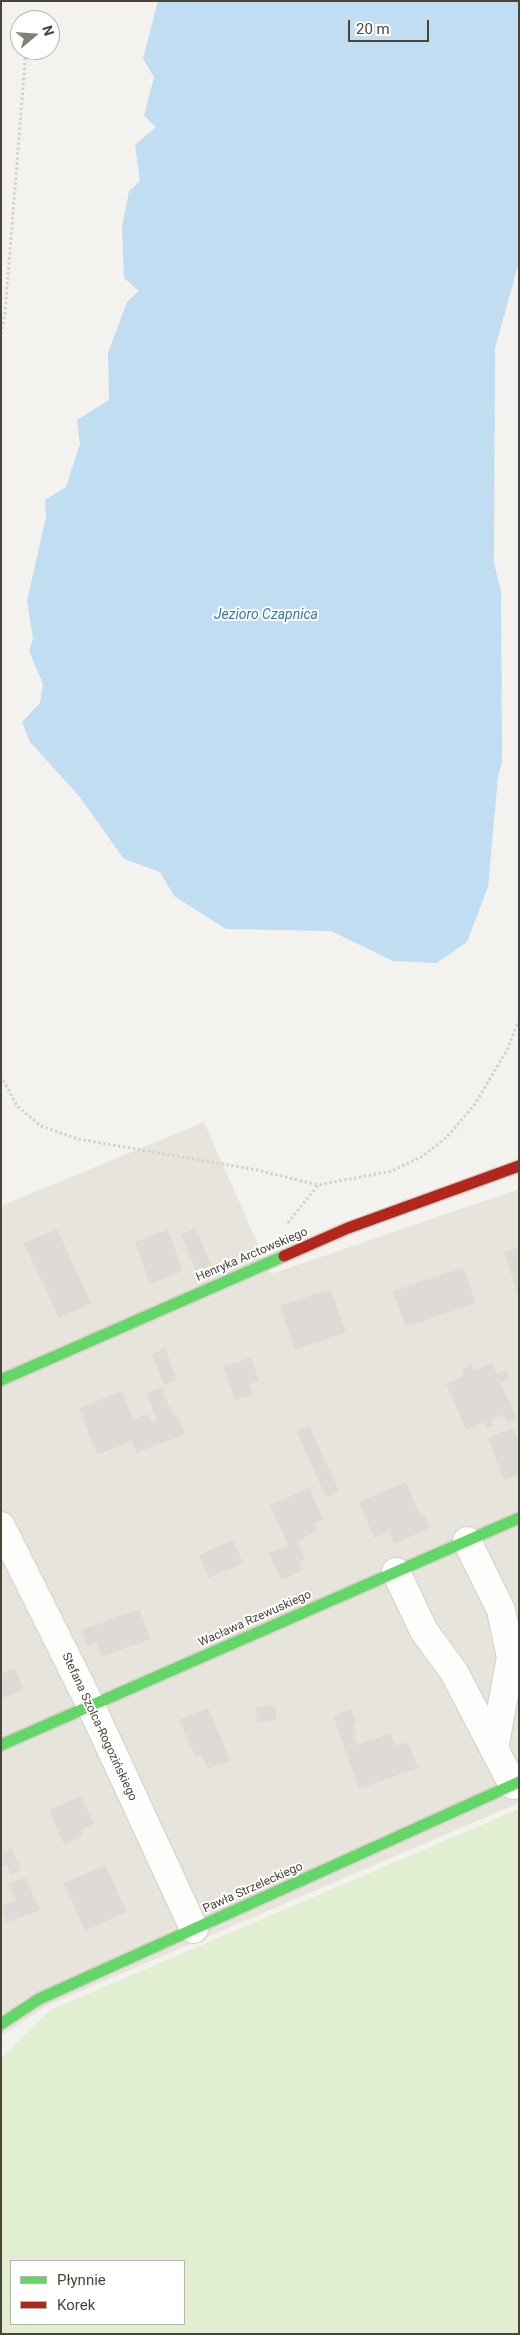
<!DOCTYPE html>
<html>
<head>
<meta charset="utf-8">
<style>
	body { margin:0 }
	#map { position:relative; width:520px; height:2335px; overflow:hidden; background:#f4f2ee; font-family:Roboto,sans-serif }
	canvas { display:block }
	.frame { position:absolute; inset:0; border:2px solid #4b4439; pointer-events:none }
	.legend { position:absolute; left:10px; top:2260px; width:175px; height:65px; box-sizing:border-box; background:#fff; border:1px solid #b7b4b0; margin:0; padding:6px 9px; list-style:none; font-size:15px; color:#4b4439 }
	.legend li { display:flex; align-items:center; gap:10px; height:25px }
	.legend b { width:25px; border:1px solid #b7b4b0 }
	.north { position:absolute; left:10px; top:10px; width:50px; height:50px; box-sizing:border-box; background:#fff; border:1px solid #b7b4b0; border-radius:50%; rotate:72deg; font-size:14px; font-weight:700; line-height:20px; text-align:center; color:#4b4439 }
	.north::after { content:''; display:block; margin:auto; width:18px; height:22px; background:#868178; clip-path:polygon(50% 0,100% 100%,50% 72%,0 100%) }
	.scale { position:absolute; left:348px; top:20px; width:81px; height:22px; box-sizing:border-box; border:2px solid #4b4439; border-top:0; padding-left:6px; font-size:15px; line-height:18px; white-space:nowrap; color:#4b4439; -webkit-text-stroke:4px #fff; paint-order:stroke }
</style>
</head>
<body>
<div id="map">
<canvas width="520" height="2335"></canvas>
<div class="frame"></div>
<ul class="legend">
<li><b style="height:6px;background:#63d668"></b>Płynnie</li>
<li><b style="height:6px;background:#b3261e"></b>Korek</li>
</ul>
<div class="north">N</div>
<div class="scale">20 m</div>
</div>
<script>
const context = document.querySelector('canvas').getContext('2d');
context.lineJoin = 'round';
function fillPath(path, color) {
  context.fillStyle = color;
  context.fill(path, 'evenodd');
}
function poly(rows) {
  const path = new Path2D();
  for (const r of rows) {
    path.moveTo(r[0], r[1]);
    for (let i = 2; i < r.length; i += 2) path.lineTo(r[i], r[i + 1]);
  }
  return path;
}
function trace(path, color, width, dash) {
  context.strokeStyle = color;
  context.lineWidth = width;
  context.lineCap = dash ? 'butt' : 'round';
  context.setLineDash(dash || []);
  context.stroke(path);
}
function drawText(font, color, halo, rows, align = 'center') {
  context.font = font + ' Roboto,sans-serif';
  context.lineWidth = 4;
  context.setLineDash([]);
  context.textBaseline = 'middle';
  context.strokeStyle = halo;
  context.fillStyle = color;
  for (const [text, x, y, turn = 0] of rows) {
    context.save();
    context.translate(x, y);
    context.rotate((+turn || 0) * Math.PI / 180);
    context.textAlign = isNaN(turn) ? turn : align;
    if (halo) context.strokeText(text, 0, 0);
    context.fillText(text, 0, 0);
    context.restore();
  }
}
const residential = poly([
	[204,1122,271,1274,519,1189,519,1803,46,2006,1,2036,1,1206]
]);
const green = poly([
	[519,1809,519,2334,1,2334,1,2058,50,2010],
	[11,2261,184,2261,184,2324,11,2324]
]);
const water = poly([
	[158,1,519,1,519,262,495,348,494,564,501,590,502,762,498,776,488,887,467,942,437,963,393,961,331,931,226,929,174,896,160,872,124,859,79,796,30,742,22,722,40,703,43,684,29,651,33,638,27,601,46,517,45,500,66,487,80,444,77,420,109,400,108,353,127,302,139,291,124,278,122,227,129,191,140,181,135,145,156,127,144,116,154,77,143,59]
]);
const building = poly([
	[196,1228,211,1265,196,1271,181,1234],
	[57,1229,91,1303,59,1318,24,1243],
	[168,1229,183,1271,150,1284,135,1242],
	[519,1247,519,1295,518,1296,504,1252],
	[464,1267,476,1303,406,1327,393,1291],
	[330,1289,346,1332,295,1350,280,1306],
	[165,1348,177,1380,164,1385,152,1354],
	[251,1357,259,1381,250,1384,253,1394,235,1400,223,1367],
	[492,1363,497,1374,506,1370,510,1379,501,1383,517,1419,507,1423,503,1415,492,1419,494,1425,487,1428,484,1422,466,1430,446,1384,464,1376,462,1369,472,1364,474,1371],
	[161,1387,173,1415,177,1414,185,1434,136,1453,132,1441,97,1455,79,1408,122,1391,133,1420,148,1414,151,1423,157,1421,147,1393],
	[309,1425,339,1491,326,1497,296,1431],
	[513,1428,519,1442,519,1475,504,1480,488,1438],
	[406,1482,420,1516,424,1514,430,1528,394,1544,389,1532,374,1538,359,1502],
	[309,1488,323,1519,314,1523,318,1531,297,1541,305,1559,299,1562,303,1570,281,1580,269,1553,288,1545,270,1505],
	[233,1540,243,1563,209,1578,199,1555],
	[139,1609,151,1639,101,1657,96,1642,87,1646,81,1630],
	[15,1668,24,1689,1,1699,1,1674],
	[275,1705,277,1720,257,1722,256,1707],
	[208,1708,231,1761,208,1769,202,1755,196,1758,179,1720],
	[351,1709,356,1723,353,1725,357,1735,354,1736,357,1745,391,1733,395,1746,408,1742,418,1768,359,1789,333,1716],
	[81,1796,94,1824,81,1830,83,1836,64,1845,49,1810],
	[11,1848,21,1870,11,1875,7,1865,2,1867,1,1859,4,1858,2,1853],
	[105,1865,127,1912,85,1931,64,1883],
	[25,1877,40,1910,6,1923,1,1906,15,1900,8,1884]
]);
const path = poly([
	[1,334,5,313,26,50],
	[1,1076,17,1106,41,1126,78,1139,257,1170,318,1185],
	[288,1223,318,1185,392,1171,423,1156,447,1137,475,1104,507,1050,519,1020]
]);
const street = poly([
	[1,1526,91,1706,194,1929],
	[467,1541,501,1610,511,1657,494,1749],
	[396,1572,424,1631,454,1672,513,1785]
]);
const fast = poly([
	[1,1380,284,1256],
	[1,1745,519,1518],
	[1,2024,39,1999,519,1782]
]);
const jam = poly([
	[284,1256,348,1228,519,1166]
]);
const streetNames = [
	["Henryka Arctowskiego",252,1255,-23],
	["Wacława Rzewuskiego",255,1619,-24],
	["Stefana Szolca-Rogozińskiego",99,1727,65],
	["Pawła Strzeleckiego",253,1888,-24]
];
const waterNames = [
	["Jezioro Czapnica",266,615]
];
fillPath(residential, '#e7e4dc');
fillPath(green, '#e1eecf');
fillPath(water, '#c0ddf1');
fillPath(building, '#dedbd6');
trace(street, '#d2d0cb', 30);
trace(fast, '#d3cfc5', 14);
trace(jam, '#d3cfc5', 14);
trace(path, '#d3d2cc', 3, [2.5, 2.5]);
trace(street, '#fdfdfc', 28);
trace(fast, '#63d668', 11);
trace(jam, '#b3261e', 11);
drawText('12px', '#4b4439', '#fff', streetNames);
drawText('italic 14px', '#2e7ab2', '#fff', waterNames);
</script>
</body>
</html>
